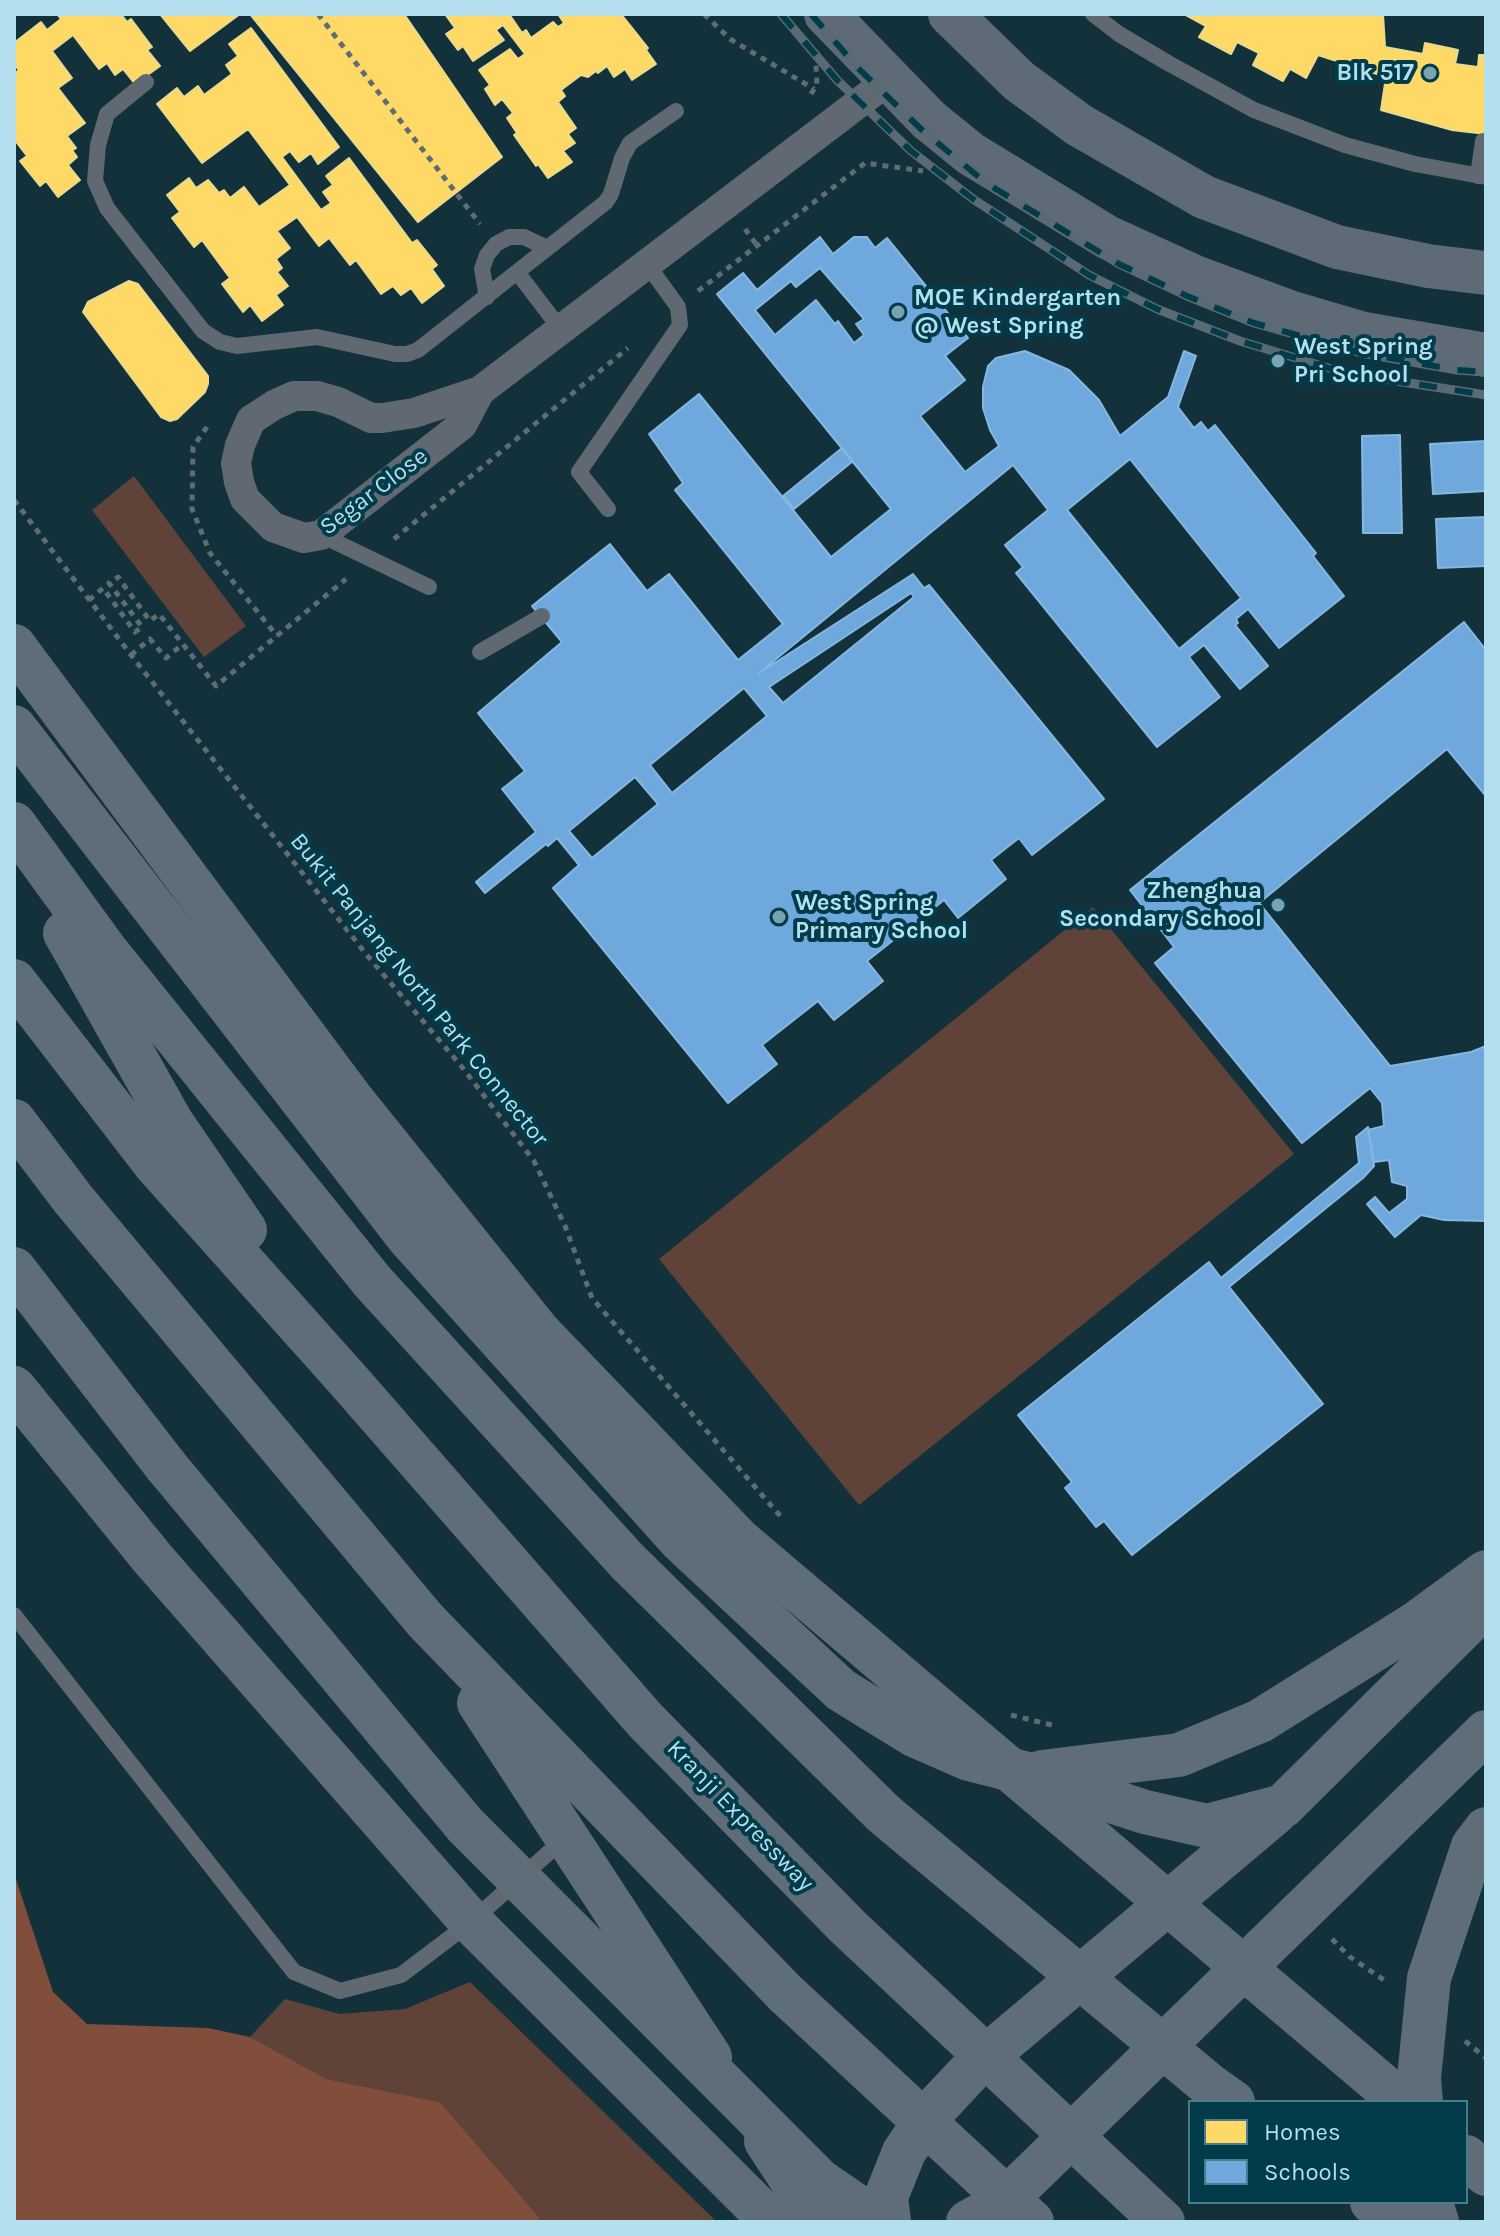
<!DOCTYPE html>
<html>
<head>
<meta charset="utf-8">
<style>
	body { margin:0 }
	#map { position:relative; width:1500px; height:2236px; overflow:hidden; background:#12313a; font-family:Karla,sans-serif }
	canvas { display:block }
	.frame { position:absolute; inset:0; border:16px solid #b4dfee; pointer-events:none }
	.legend { position:absolute; left:1188px; top:2100px; width:280px; height:104px; box-sizing:border-box; background:#023b4a; border:2px solid #497d8c; margin:0; padding:10px 14px; list-style:none; font-size:24px; color:#b4dfee }
	.legend li { display:flex; align-items:center; gap:16px; height:40px }
	.legend b { width:40px; border:2px solid #497d8c }
</style>
</head>
<body>
<div id="map">
<canvas width="1500" height="2236"></canvas>
<div class="frame"></div>
<ul class="legend">
<li><b style="height:22px;background:#ffd966"></b>Homes</li>
<li><b style="height:22px;background:#6fa8dc"></b>Schools</li>
</ul>
</div>
<script>
const context = document.querySelector('canvas').getContext('2d');
context.lineJoin = 'round';
function fillPath(path, color) {
  context.fillStyle = color;
  context.fill(path, 'evenodd');
}
function poly(rows) {
  const path = new Path2D();
  for (const r of rows) {
    path.moveTo(r[0], r[1]);
    for (let i = 2; i < r.length; i += 2) path.lineTo(r[i], r[i + 1]);
  }
  return path;
}
function trace(path, color, width, dash) {
  context.strokeStyle = color;
  context.lineWidth = width;
  context.lineCap = dash ? 'butt' : 'round';
  context.setLineDash(dash || []);
  context.stroke(path);
}
function drawText(font, color, halo, rows, align = 'center') {
  context.font = font + ' Karla,sans-serif';
  context.lineWidth = 8;
  context.setLineDash([]);
  context.textBaseline = 'middle';
  context.strokeStyle = halo;
  context.fillStyle = color;
  for (const [text, x, y, turn = 0] of rows) {
    context.save();
    context.translate(x, y);
    context.rotate((+turn || 0) * Math.PI / 180);
    context.textAlign = isNaN(turn) ? turn : align;
    if (halo) context.strokeText(text, 0, 0);
    context.fillText(text, 0, 0);
    context.restore();
  }
}
const green = poly([
	[134,476,246,626,204,657,92,510],
	[1093,907,1294,1154,859,1505,659,1259],
	[470,1982,717,2222,543,2222,440,2102,327,2079,250,2037,285,1999,340,2014,405,2009]
]);
const forest = poly([
	[14,1873,53,1992,87,2024,208,2028,250,2037,327,2079,440,2102,543,2222,14,2222]
]);
const homes = poly([
	[57,14,121,14,127,22,131,19,152,47,147,50,160,66,135,84,123,69,115,75,107,63,99,69,73,35,52,51,72,78,58,88,85,123,67,136,76,148,72,150,77,157,68,165,80,180,58,197,46,181,40,186,20,161,27,156,14,139,14,74,19,70,14,64,14,43,41,22,47,30,61,19,57,14],
	[160,14,240,14,190,51,160,14],
	[250,14,404,14,502,157,418,222,250,14],
	[445,14,509,14,522,33,526,30,531,38,553,22,558,27,564,23,558,14,621,14,648,48,646,50,656,64,632,80,625,69,614,77,607,66,598,73,596,71,588,77,581,75,561,90,565,96,558,102,576,128,568,134,575,143,563,151,572,162,548,178,538,164,536,166,514,135,517,133,507,118,513,113,502,99,495,105,485,89,490,85,479,70,510,49,518,59,525,54,503,25,496,30,504,40,473,61,463,46,458,50,446,34,455,28,445,14],
	[1184,14,1383,14,1385,47,1423,54,1425,43,1458,50,1455,64,1478,67,1479,55,1486,55,1486,134,1452,130,1381,110,1386,77,1318,55,1306,78,1290,69,1283,81,1253,65,1259,53,1237,42,1231,54,1199,37,1206,26,1184,14],
	[251,28,339,147,318,164,311,153,299,162,290,151,282,157,321,210,331,203,323,192,333,185,326,176,349,158,412,243,417,240,437,265,432,269,444,286,422,303,411,288,401,295,393,286,381,294,356,260,350,265,329,238,319,246,297,217,277,231,290,248,276,259,282,268,277,272,288,286,276,295,283,305,262,321,250,305,243,312,222,284,230,278,202,240,194,247,172,218,180,212,167,195,189,178,196,188,208,180,219,193,224,190,230,198,244,187,259,207,290,185,248,129,202,163,157,104,177,88,184,97,198,86,204,95,232,74,226,65,238,56,229,44,251,28],
	[129,281,138,284,208,376,208,384,205,392,177,419,170,421,161,417,83,312,88,302,129,281]
]);
const schools = poly([
	[820,237,833,254,854,237,867,237,875,248,887,238,968,338,945,356,965,380,920,416,965,472,999,446,990,430,983,408,983,387,988,366,996,358,1025,351,1069,370,1099,400,1120,436,1168,397,1184,351,1196,356,1178,407,1194,428,1201,422,1208,431,1215,425,1316,553,1313,556,1344,596,1279,648,1248,609,1236,619,1238,623,1235,625,1268,666,1240,689,1204,645,1189,657,1220,697,1157,747,1016,573,1023,567,1005,545,1048,510,1013,465,759,673,913,574,924,588,929,585,1104,799,1032,855,1019,838,991,860,1006,879,958,918,944,900,867,961,883,981,834,1020,818,1001,762,1045,777,1064,728,1103,553,888,579,865,557,838,548,846,546,844,485,893,476,882,536,832,502,789,525,771,478,713,562,642,532,606,610,544,647,591,669,574,738,660,783,624,675,490,683,483,649,434,699,394,831,557,891,509,717,294,743,273,757,290,820,237],
	[820,268,864,319,856,324,864,335,854,343,838,321,835,324,816,300,775,335,755,310,791,281,796,287,820,268],
	[1130,459,1241,598,1179,649,1067,510,1130,459],
	[911,593,914,597,783,703,769,687,911,593],
	[744,688,767,716,672,793,650,765,744,688],
	[635,777,658,804,592,858,569,831,635,777],
	[1400,435,1402,533,1363,533,1362,436,1400,435],
	[1486,441,1486,491,1433,494,1430,444,1486,441],
	[842,448,853,461,794,509,783,496,842,448],
	[1486,517,1486,566,1438,568,1436,519,1486,517],
	[1464,622,1486,650,1486,796,1447,749,1259,903,1390,1066,1471,1052,1486,1046,1486,1221,1444,1220,1421,1215,1395,1237,1367,1204,1375,1197,1389,1213,1407,1199,1407,1186,1392,1182,1389,1160,1374,1162,1368,1130,1384,1126,1382,1103,1370,1088,1302,1143,1155,963,1174,947,1130,890,1464,622],
	[1368,1127,1374,1166,1363,1178,1229,1287,1323,1404,1132,1555,1104,1521,1096,1527,1065,1488,1072,1482,1018,1415,1209,1262,1221,1278,1359,1163,1356,1137,1368,1127]
]);
const path = poly([
	[318,14,480,224],
	[704,14,730,39,814,89],
	[811,94,817,84,816,65],
	[745,229,756,244],
	[698,291,865,163,923,171],
	[207,427,193,447,192,509,210,553,277,636],
	[14,500,131,655,366,954,462,1067,534,1161,565,1226,592,1298,781,1517],
	[394,539,628,348],
	[89,600,103,588,135,632,142,627,109,583,118,577,150,621,159,614,216,686,346,579],
	[131,655,150,639,166,658,183,644],
	[1011,1715,1056,1726],
	[1332,1939,1350,1957,1387,1982],
	[1465,2041,1486,2058]
]);
const service = poly([
	[1093,14,1119,34,1168,63,1254,110,1345,145,1415,164,1486,177],
	[146,82,107,114,98,145,95,181,107,208,203,331,220,342,237,346,317,337,395,354,407,354,418,350,606,202,611,194,622,158,630,143,676,111],
	[1478,176,1483,141],
	[517,272,562,331],
	[487,297,482,269,487,255,496,244,509,237,524,237,547,248],
	[608,509,579,472,680,325,678,307,647,264],
	[321,535,429,587],
	[480,652,542,616],
	[14,1615,294,1972,340,1991,401,1975,471,1922,564,1839]
]);
const minor = poly([
	[480,391,462,425,321,535,304,538,273,527,245,499,239,482,236,463,240,445,251,420,274,405,294,396,317,396,338,402,371,418,382,418,414,413,480,391,889,80]
]);
const secondary = poly([
	[826,14,929,120,971,154,1107,237,1197,278,1289,312,1364,334,1486,355],
	[950,14,1019,81,1079,125,1204,197,1337,247,1428,266,1486,273]
]);
const motorway = poly([
	[14,646,350,1097,539,1332,739,1540,1402,2102],
	[14,824,104,948,372,1281,627,1561,884,1814,1209,2085,1233,2102],
	[65,933,172,1123,245,1230],
	[14,981,155,1164,348,1380,645,1720,848,1927,1163,2222],
	[14,1121,73,1199,425,1620,785,1993,1032,2222],
	[14,1269,166,1466],
	[14,1388,153,1559,471,1922,772,2222],
	[479,1703,710,2057],
	[1283,1806,1486,1605],
	[766,2141,819,2222],
	[1466,2157,1486,2174],
	[1372,2202,1403,2222],
	[1431,2202,1437,2222]
]);
const rail = poly([
	[781,14,837,80,911,151,973,199,1089,275,1157,309,1240,341,1345,373,1486,395],
	[811,14,858,68,922,130,986,183,1119,264,1187,296,1254,323,1361,353,1457,370,1486,372]
]);
const motorwayBridge = poly([
	[14,727,408,1237,682,1542,841,1690,914,1735,969,1759,1028,1774,1145,1812,1207,1826,1283,1806],
	[166,1466,465,1825,819,2180,880,2222],
	[1042,1772,1179,1755,1260,1721,1415,1624,1486,1572],
	[1421,2102,1419,2078,1429,1978,1473,1846,1486,1829],
	[889,2222,886,2197,904,2152,929,2115,976,2065,1275,1813],
	[968,2222,1001,2204,1486,1732]
]);
const markers = [
	[1430,73,8,"#7ba2af"],
	[898,312,8,"#7ba2af"],
	[1278,361,8,"#7ba2af"],
	[1278,905,8,"#7ba2af"],
	[779,917,8,"#7ba2af"]
];
const poiNames = [
	["Blk 517",1414,73,"right"],
	["MOE Kindergarten",914,298],
	["@ West Spring",914,326],
	["West Spring",1294,347],
	["Pri School",1294,375],
	["Zhenghua",1262,891,"right"],
	["Secondary School",1262,919,"right"],
	["West Spring",795,903],
	["Primary School",795,931]
];
const streetNames = [
	["Segar Close",374,492,-37],
	["Bukit Panjang North Park Connector",419,990,51],
	["Kranji Expressway",740,1816,46]
];
fillPath(green, '#5f4338');
fillPath(forest, '#814e3b');
fillPath(homes, '#ffd966');
trace(homes, '#e8db8f', 2);
fillPath(schools, '#6fa8dc');
trace(schools, '#84b8e1', 2);
trace(path, '#606c74', 5, [6, 6]);
trace(service, '#606972', 16);
trace(minor, '#606972', 30);
trace(secondary, '#5e6b76', 44);
trace(motorway, '#5e6d78', 44);
trace(rail, '#596a72', 9);
trace(rail, '#023b4a', 6, [18]);
trace(motorwayBridge, '#5e6d78', 44);
for (const [x, y, r, color] of markers) {
  const dot = new Path2D();
  dot.arc(x, y, r, 0, 2 * Math.PI);
  context.fillStyle = color;
  context.fill(dot);
  trace(dot, '#023b4a', 3);
}
drawText('bold 24px', '#b4dfee', '#023b4a', poiNames, 'left');
drawText('24px', '#b4dfee', '#023b4a', streetNames);
</script>
</body>
</html>
